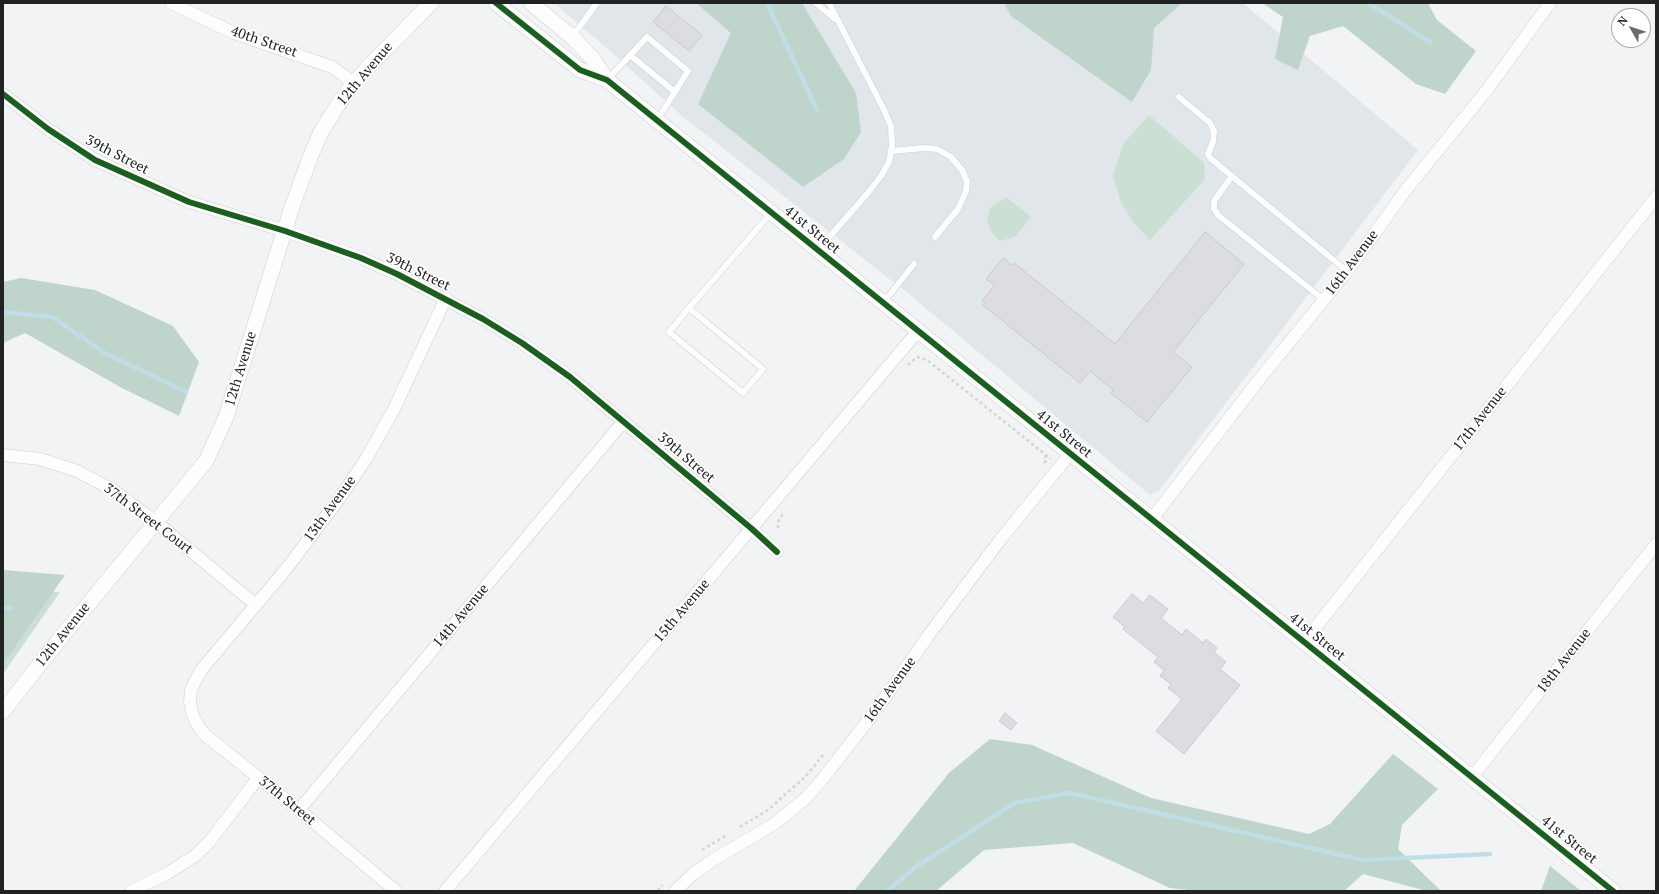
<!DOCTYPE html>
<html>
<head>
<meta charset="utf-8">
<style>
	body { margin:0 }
	#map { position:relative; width:1659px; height:894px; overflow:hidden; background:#f2f3f4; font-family:"PT Serif",serif }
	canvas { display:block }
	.frame { position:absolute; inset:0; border:4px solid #212223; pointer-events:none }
	.north { position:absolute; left:1611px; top:8px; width:40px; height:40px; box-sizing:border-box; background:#fff; border:1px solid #a6a7a7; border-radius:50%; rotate:309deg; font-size:11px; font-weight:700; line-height:16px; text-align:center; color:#212223 }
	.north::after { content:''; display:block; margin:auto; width:14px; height:18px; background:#6a6b6c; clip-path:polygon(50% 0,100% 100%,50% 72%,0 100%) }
</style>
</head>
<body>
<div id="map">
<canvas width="1659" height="894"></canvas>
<div class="frame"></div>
<div class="north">N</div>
</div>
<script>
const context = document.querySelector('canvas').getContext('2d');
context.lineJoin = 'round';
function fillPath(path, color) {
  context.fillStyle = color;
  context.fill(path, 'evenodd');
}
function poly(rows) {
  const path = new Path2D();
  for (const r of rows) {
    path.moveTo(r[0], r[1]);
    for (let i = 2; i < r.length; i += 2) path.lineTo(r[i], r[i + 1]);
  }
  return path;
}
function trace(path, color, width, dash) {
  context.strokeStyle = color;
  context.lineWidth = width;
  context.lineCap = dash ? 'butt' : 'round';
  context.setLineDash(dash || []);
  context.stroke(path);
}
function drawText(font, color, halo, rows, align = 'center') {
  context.font = font + ' "PT Serif",serif';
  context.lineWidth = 3.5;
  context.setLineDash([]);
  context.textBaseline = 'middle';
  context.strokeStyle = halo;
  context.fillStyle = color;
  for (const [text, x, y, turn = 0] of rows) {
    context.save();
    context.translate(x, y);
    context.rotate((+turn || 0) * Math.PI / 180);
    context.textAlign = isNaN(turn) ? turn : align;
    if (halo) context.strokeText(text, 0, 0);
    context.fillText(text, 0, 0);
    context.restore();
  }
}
const built = poly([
	[554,3,1243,3,1418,150,1159,491,1150,495,910,295,682,116,608,49]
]);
const green = poly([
	[1149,115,1204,163,1205,179,1150,240,1134,223,1121,203,1113,175,1123,144],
	[1006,197,1031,217,1016,236,1000,241,991,232,987,220,990,208],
	[3,589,60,592,3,674]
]);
const forest = poly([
	[696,3,802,3,856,93,861,132,844,159,803,187,698,104,731,33],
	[1004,3,1182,3,1154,28,1151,70,1132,102,1011,16],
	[1262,3,1428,3,1437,20,1476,51,1445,94,1416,84,1343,26,1310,36,1298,70,1275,59,1283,17],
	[21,278,95,290,173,326,199,362,179,416,120,387,25,333,3,343,3,282],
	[3,570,65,575,3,664],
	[990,739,1032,745,1151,798,1309,834,1330,824,1393,754,1438,789,1402,825,1398,849,1441,891,1427,891,1363,874,1344,891,1198,891,1170,888,1073,843,984,850,936,891,854,891,949,773],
	[1550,866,1581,891,1541,891]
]);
const stream = poly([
	[767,3,817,110],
	[1368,3,1430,42],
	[3,312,52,317,105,353,186,392],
	[3,608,12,608],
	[887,891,917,866,1015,803,1070,793,1363,860,1490,854]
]);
const building = poly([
	[666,6,702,35,689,51,653,22,666,6],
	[1205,232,1244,264,1173,352,1192,367,1147,422,1111,393,1113,390,1090,371,1080,383,983,305,985,303,982,301,995,285,986,279,1003,258,1012,265,1014,263,1115,344,1205,232],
	[1132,594,1143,603,1150,595,1168,609,1161,618,1182,635,1186,629,1203,643,1206,639,1217,648,1214,652,1226,662,1220,669,1240,685,1184,754,1156,731,1182,699,1168,688,1171,684,1160,676,1164,670,1154,662,1158,657,1123,629,1125,627,1113,617,1132,594],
	[1005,713,1017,723,1011,730,999,721,1005,713]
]);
const path = poly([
	[908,365,917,357,927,360,1051,459],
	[1044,463,1046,461,1045,455],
	[778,528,778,522,784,512],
	[740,827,768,810,779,800,806,776,823,755],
	[702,850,727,835],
	[658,891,662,885]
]);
const service = poly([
	[816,3,835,19],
	[572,37,597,3],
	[630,55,675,92],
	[607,80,647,37,688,71,657,120],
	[1179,97,1210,123,1214,131,1213,142,1208,154,1210,158,1347,271],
	[891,151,924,148,937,149,951,157,962,170,967,181,966,191,958,209,935,237],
	[1232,176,1214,201,1214,209,1218,215,1324,300],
	[818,250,867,194,881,176,889,162,892,146,891,126,883,108,829,3],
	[883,303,914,264],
	[689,308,763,369,743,393,669,332,689,308,771,213]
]);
const minor = poly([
	[171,3,234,33,332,67,354,83],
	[3,94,48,129,95,160,189,202,285,231,361,258,397,274,483,319,522,343,570,377,752,529,777,552],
	[3,455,40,459,77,471,113,490,157,523,256,605],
	[1151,520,1258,381,1352,265,1405,191,1487,90,1550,3],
	[1304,642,1656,197],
	[1472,777,1656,544],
	[299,810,623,422],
	[131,891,168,873,196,855,210,841,258,778],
	[396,891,299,810,204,734,197,724,192,713,190,702,191,690,195,681,202,669,287,568,339,499,366,459,394,409,446,298],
	[445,891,918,331],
	[675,891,693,874,713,860,774,824,805,799,821,781,877,709,928,636,1000,540,1070,454]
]);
const tertiary = poly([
	[496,3,580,70,607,80,1613,891],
	[531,3,572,37,593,59,607,80],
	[3,711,63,635,206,461,226,417,291,210,311,155,321,132,339,103,354,83,371,64,431,3]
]);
const cycleway = poly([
	[496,3,580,70,607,80,1613,891],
	[3,94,48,129,95,160,189,202,285,231,361,258,397,274,483,319,522,343,570,377,752,529,777,552]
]);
const streetNames = [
	["40th Street",264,42,19],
	["12th Avenue",365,74,-50],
	["39th Street",117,155,27],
	["41st Street",812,230,39],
	["16th Avenue",1352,263,-53],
	["39th Street",418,272,26],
	["12th Avenue",241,369,-73],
	["17th Avenue",1480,419,-52],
	["41st Street",1064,434,39],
	["39th Street",686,458,40],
	["13th Avenue",330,509,-54],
	["37th Street Court",148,519,37],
	["15th Avenue",682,611,-50],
	["14th Avenue",461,616,-50],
	["12th Avenue",63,635,-51],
	["41st Street",1317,637,39],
	["18th Avenue",1564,661,-52],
	["16th Avenue",890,690,-54],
	["37th Street",287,801,39],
	["41st Street",1569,840,39]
];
fillPath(built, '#e1e6ea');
fillPath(green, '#cbdfd5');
fillPath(forest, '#bfd4ca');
trace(stream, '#bfdee5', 4.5);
fillPath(building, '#dddce3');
trace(building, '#cacacb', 1);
trace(service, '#cfcfd0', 7);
trace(minor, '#cfcfd0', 13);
trace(tertiary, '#cfcfd0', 16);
trace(path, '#d4d4d5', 2.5, [3, 3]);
trace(service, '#fdfdfd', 6);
trace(minor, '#fdfdfd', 12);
trace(tertiary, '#fdfdfd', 15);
trace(cycleway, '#1b5e20', 6);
drawText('14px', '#212223', '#fff', streetNames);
</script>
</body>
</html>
